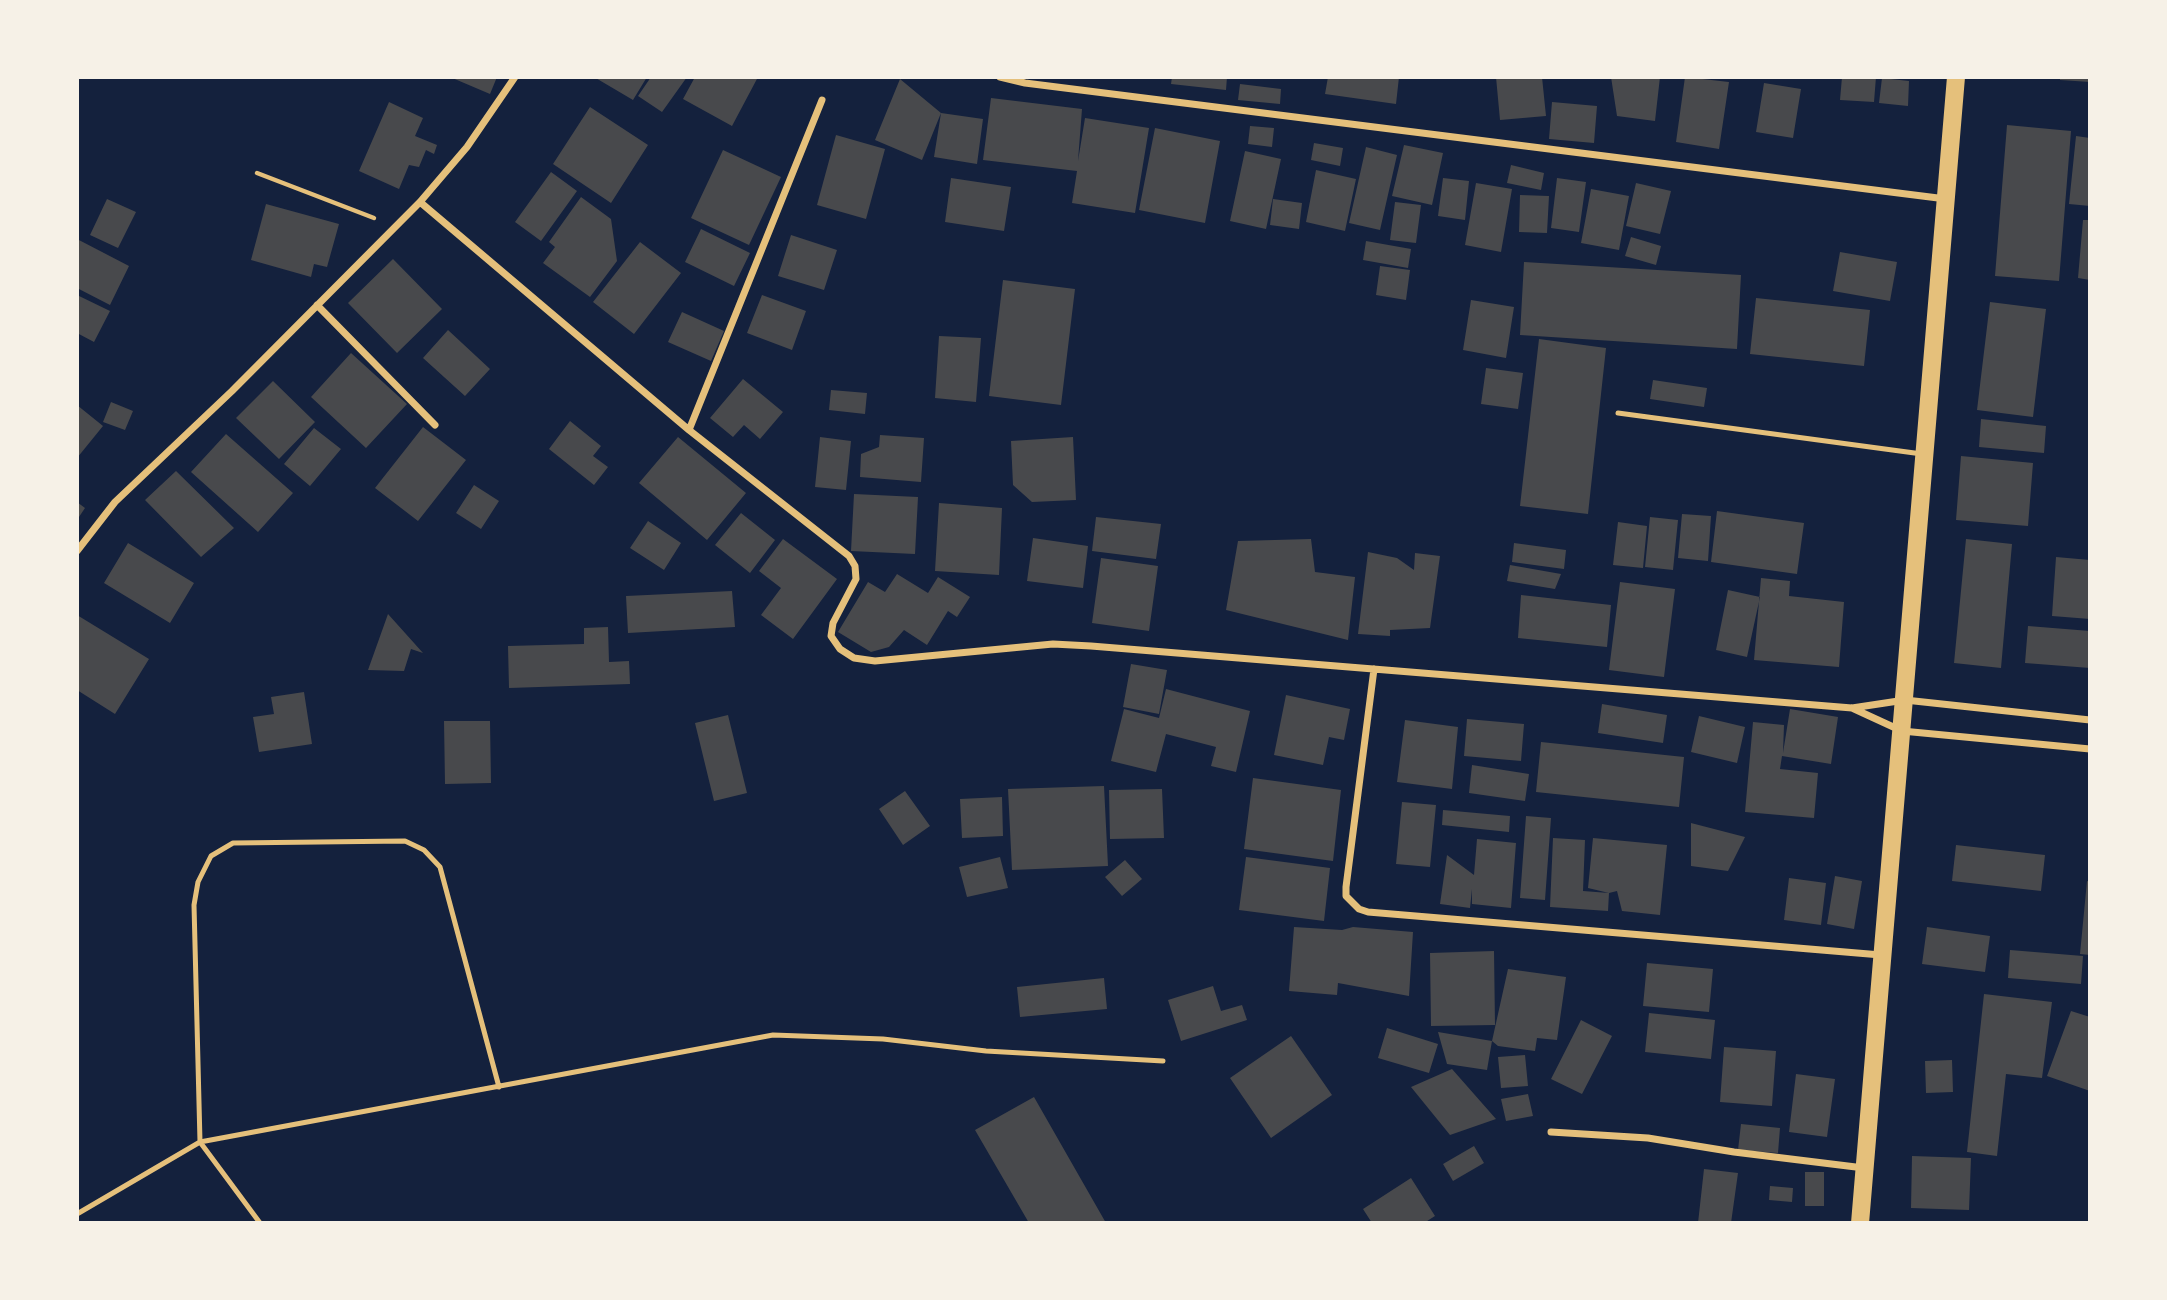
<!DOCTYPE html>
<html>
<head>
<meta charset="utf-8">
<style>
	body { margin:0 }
	#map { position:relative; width:2167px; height:1300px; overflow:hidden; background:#14213d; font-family:Commissioner,sans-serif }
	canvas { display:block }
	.frame { position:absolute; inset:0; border:79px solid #f6f1e7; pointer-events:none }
</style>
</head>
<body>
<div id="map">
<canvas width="2167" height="1300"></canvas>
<div class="frame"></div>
</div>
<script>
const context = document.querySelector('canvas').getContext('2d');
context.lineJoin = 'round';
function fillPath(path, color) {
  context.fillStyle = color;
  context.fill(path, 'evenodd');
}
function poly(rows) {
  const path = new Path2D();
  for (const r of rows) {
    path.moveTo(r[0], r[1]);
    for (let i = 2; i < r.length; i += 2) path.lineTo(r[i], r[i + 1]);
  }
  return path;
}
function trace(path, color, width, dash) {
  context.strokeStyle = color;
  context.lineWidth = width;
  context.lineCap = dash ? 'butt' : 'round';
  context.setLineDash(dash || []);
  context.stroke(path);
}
const building = poly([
	[450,77,497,77,490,94],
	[594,77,647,77,633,100],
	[651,77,687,77,662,112,638,96],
	[695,77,758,77,732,126,683,99],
	[1172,77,1227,77,1226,90,1171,84],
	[1328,77,1399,77,1396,104,1325,94],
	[1496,77,1542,77,1546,116,1500,120],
	[1611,77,1660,77,1655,121,1617,116],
	[1685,77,1729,82,1719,149,1676,142],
	[1842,77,1876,77,1874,102,1840,100],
	[2060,77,2090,77,2090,82,2060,80],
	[1882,78,1909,81,1908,106,1879,103],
	[900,79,941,113,983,119,977,164,934,157,941,113,922,160,875,140],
	[1764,83,1801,89,1793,138,1756,132],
	[1240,84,1281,89,1280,104,1238,100],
	[991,98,1082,109,1078,161,1085,118,1149,128,1135,213,1072,203,1077,171,983,160],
	[389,102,423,118,415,136,437,145,434,154,426,150,419,167,409,165,399,189,359,171],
	[1552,102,1597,106,1594,143,1549,139],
	[590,107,648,145,611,203,553,164],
	[2007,125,2071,131,2059,281,1995,276],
	[1250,126,1274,128,1272,147,1248,144],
	[1155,128,1220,141,1205,223,1139,210],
	[836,135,885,149,866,219,817,205],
	[2076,136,2090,138,2090,206,2069,204],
	[1314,143,1343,148,1340,166,1311,160],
	[1404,145,1443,153,1432,205,1392,196],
	[1366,147,1397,155,1380,230,1349,223],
	[723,150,781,177,749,245,691,218],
	[1245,151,1281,159,1266,229,1230,221],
	[1511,165,1544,173,1541,190,1507,183],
	[1316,170,1356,179,1345,231,1306,222],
	[551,172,577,191,541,241,515,222],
	[951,178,1011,187,1004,231,945,222],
	[1443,178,1469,181,1465,220,1438,216],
	[1557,178,1586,182,1579,232,1551,228],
	[1476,183,1512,189,1501,252,1465,245],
	[1636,183,1671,191,1660,234,1626,226],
	[1591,189,1629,196,1619,250,1581,243],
	[1520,195,1549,196,1547,233,1519,232],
	[581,197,611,219,617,261,590,297,543,263,555,247,549,242],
	[107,199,136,212,118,248,90,235],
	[1273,199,1302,203,1299,229,1270,225],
	[1395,202,1421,205,1416,243,1390,240],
	[266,204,339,224,327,267,314,264,311,277,251,260],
	[2083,220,2090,220,2090,280,2078,278],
	[701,229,750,253,734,286,685,262],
	[791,235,837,250,824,290,778,276],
	[1631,237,1661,246,1656,265,1625,256],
	[77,239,129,266,110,305,77,288],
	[1366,241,1411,249,1408,268,1363,260],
	[640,242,681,273,634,334,593,302],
	[1840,252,1897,262,1890,301,1833,291],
	[393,259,442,309,397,353,348,303],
	[1524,262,1741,275,1737,349,1520,335],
	[1380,266,1410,270,1406,300,1376,295],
	[1003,280,1075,289,1061,405,989,396],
	[77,295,110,311,94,342,77,333],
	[762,295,806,311,792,350,747,333],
	[1756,298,1870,310,1864,366,1750,354],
	[1471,300,1514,307,1506,358,1463,350],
	[1990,302,2046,309,2033,417,1977,410],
	[682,312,724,331,711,361,668,342],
	[448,330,490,369,465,396,423,358],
	[939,336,981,338,976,402,935,398],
	[1539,339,1606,348,1588,514,1520,506],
	[351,353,407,404,366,448,311,397],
	[1486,368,1523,373,1518,409,1481,404],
	[743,379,783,412,760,439,744,425,733,437,710,418],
	[1653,380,1707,388,1704,407,1650,399],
	[273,381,315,422,279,459,236,418],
	[831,390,867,393,865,414,829,410],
	[111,402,133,411,125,430,103,422],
	[77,405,103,426,77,458],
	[1981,419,2046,426,2044,453,1979,447],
	[570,421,601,446,593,456,608,467,594,485,549,449],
	[423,427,466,460,418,521,375,488],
	[314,428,341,449,310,486,284,464],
	[226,434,293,493,258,532,191,472],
	[880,435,924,438,921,482,860,477,861,454,879,447],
	[678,437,746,493,707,540,639,483],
	[820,437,851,441,846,490,815,487],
	[1073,437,1076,500,1032,502,1013,485,1011,441],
	[1961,456,2033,463,2028,526,1956,520],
	[176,471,234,528,201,557,145,500],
	[474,485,499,501,481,529,456,513],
	[854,494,918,497,915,554,851,551],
	[77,502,85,508,77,520],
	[939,503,1002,508,999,575,935,571],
	[1717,511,1804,523,1797,574,1711,562],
	[741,513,775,540,750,573,715,545],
	[1682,514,1711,516,1708,561,1678,558],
	[1096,517,1161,524,1156,559,1092,551],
	[1650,517,1678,520,1673,570,1645,567],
	[648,521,681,543,664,570,630,548],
	[1618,522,1647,526,1643,568,1613,565],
	[1033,538,1088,546,1083,588,1027,581],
	[783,539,837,579,793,639,761,615,781,588,759,571],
	[1311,539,1315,572,1355,577,1348,640,1226,610,1238,541],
	[1966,539,2012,544,2001,668,1954,663],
	[128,543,194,583,170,623,104,583],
	[1514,543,1566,550,1564,569,1512,562],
	[1368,552,1397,558,1414,570,1415,553,1440,556,1430,628,1390,630,1390,636,1358,634],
	[2056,557,2090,560,2090,619,2052,616],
	[1101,558,1158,566,1149,631,1092,623],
	[1510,565,1561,574,1555,589,1507,581],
	[897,574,928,593,938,577,970,597,957,617,948,611,927,645,904,630,889,647,871,652,838,632,868,582,885,592],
	[1761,578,1790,581,1789,596,1844,602,1839,667,1754,660],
	[1620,582,1675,589,1664,677,1609,670],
	[1728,590,1760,597,1747,657,1716,650],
	[732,591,735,627,628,633,626,596],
	[1521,595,1611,605,1607,647,1518,638],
	[388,614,423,653,411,649,404,671,368,670],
	[77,615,149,659,115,714,77,690],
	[2028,626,2090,631,2090,668,2025,663],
	[608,627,609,662,629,661,630,684,509,688,508,646,584,644,584,628],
	[1131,664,1167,670,1159,714,1123,707],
	[1166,689,1250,711,1236,772,1211,766,1216,747,1166,734,1156,772,1111,761,1124,709,1159,718],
	[304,692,312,744,259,752,253,717,274,714,271,697],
	[1286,695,1350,709,1344,740,1329,737,1323,765,1274,755],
	[1602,704,1667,715,1663,743,1598,733],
	[1790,709,1838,717,1831,764,1782,756,1780,769,1818,773,1814,818,1745,812,1753,722,1784,725,1783,753],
	[728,715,747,793,714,801,695,723],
	[1699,716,1745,727,1737,763,1691,752],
	[1467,719,1524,724,1521,761,1464,756],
	[1405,720,1458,727,1452,789,1397,782],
	[444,721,490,721,491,783,445,784],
	[1541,742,1684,757,1679,807,1536,792],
	[1472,765,1529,774,1525,801,1469,793],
	[1253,778,1341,790,1333,861,1244,849],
	[1104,786,1108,866,1012,870,1008,789],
	[1162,789,1164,838,1110,839,1109,790],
	[905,791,930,826,903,845,879,809],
	[1002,797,1003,836,962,838,960,799],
	[1402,802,1436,805,1430,867,1396,864],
	[1443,810,1510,816,1509,832,1442,825],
	[1526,816,1551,818,1545,900,1520,898],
	[1691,823,1745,837,1728,871,1691,866],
	[1553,838,1585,840,1583,891,1609,893,1588,888,1593,838,1667,845,1660,915,1622,911,1617,891,1609,893,1608,911,1550,907],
	[1477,839,1516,843,1511,908,1472,904,1472,889,1470,908,1440,904,1447,855,1474,875],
	[1956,845,2045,855,2041,891,1952,881],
	[1000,857,1008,888,967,897,959,867],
	[1246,857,1330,868,1324,921,1239,910],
	[1125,860,1142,879,1122,896,1105,877],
	[1835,876,1862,881,1854,929,1827,924],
	[1789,878,1826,883,1821,925,1784,920],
	[2087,881,2090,882,2090,955,2080,954],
	[1294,927,1342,930,1353,927,1413,932,1409,996,1338,983,1337,995,1289,991],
	[1927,927,1990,936,1985,972,1922,964],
	[2010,950,2083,956,2081,984,2008,978],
	[1494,951,1495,1025,1431,1026,1430,953],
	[1647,963,1713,969,1709,1012,1643,1006],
	[1508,969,1566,977,1557,1040,1537,1038,1535,1051,1498,1046,1492,1041,1487,1070,1447,1064,1438,1032,1492,1041],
	[1104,978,1107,1009,1020,1017,1017,987],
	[1213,986,1221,1011,1242,1005,1247,1020,1181,1041,1168,1000],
	[1984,994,2052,1002,2042,1078,2006,1074,1997,1156,1967,1152],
	[2071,1011,2090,1017,2090,1091,2047,1076],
	[1649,1013,1715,1020,1711,1059,1645,1052],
	[1581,1020,1612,1036,1582,1094,1551,1079],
	[1387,1028,1438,1044,1429,1073,1378,1058],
	[1291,1036,1332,1095,1271,1138,1230,1078],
	[1724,1047,1776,1051,1772,1106,1720,1102],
	[1525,1055,1528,1086,1501,1088,1498,1057],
	[1952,1060,1953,1092,1926,1093,1925,1061],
	[1452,1069,1496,1119,1450,1135,1411,1087],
	[1796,1074,1835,1079,1827,1137,1789,1132],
	[1528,1094,1533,1116,1506,1121,1501,1099],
	[1034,1097,1106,1223,1029,1223,975,1130],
	[1741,1124,1780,1128,1778,1153,1738,1150],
	[1474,1146,1484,1163,1453,1181,1443,1164],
	[1912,1156,1971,1158,1969,1210,1911,1208],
	[1704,1169,1738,1173,1731,1223,1698,1223],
	[1805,1172,1824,1172,1824,1206,1805,1206],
	[1411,1178,1435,1216,1424,1223,1372,1223,1363,1209],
	[1770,1186,1793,1188,1792,1202,1769,1200]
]);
const path = poly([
	[257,173,374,218]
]);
const service = poly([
	[1618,413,1922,454],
	[77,1214,200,1142,773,1035,883,1039,986,1051,1163,1061],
	[260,1223,200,1142,194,905,198,882,211,856,233,843,405,841,424,850,440,867,499,1087]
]);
const minor = poly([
	[1000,77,1025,83,1946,199],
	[420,202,689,430,849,556,855,566,856,579,833,623,831,636,840,649,854,658,875,661,1053,644,1091,646,1852,708,1905,700,2090,720],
	[317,305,435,425],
	[689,430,822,100],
	[77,551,115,502,232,391,420,202,467,147,515,77],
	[1374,669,1346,887,1346,896,1359,909,1368,912,1881,955],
	[1852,708,1902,731,2090,749],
	[1551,1132,1648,1138,1734,1152,1864,1168]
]);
const primary = poly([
	[1860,1223,1956,77]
]);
fillPath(building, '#48494c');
trace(path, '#e5c07b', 4.5);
trace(service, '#e5c07b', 5);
trace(minor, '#e5c07b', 7);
trace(primary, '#e5c07b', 18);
</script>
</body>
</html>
